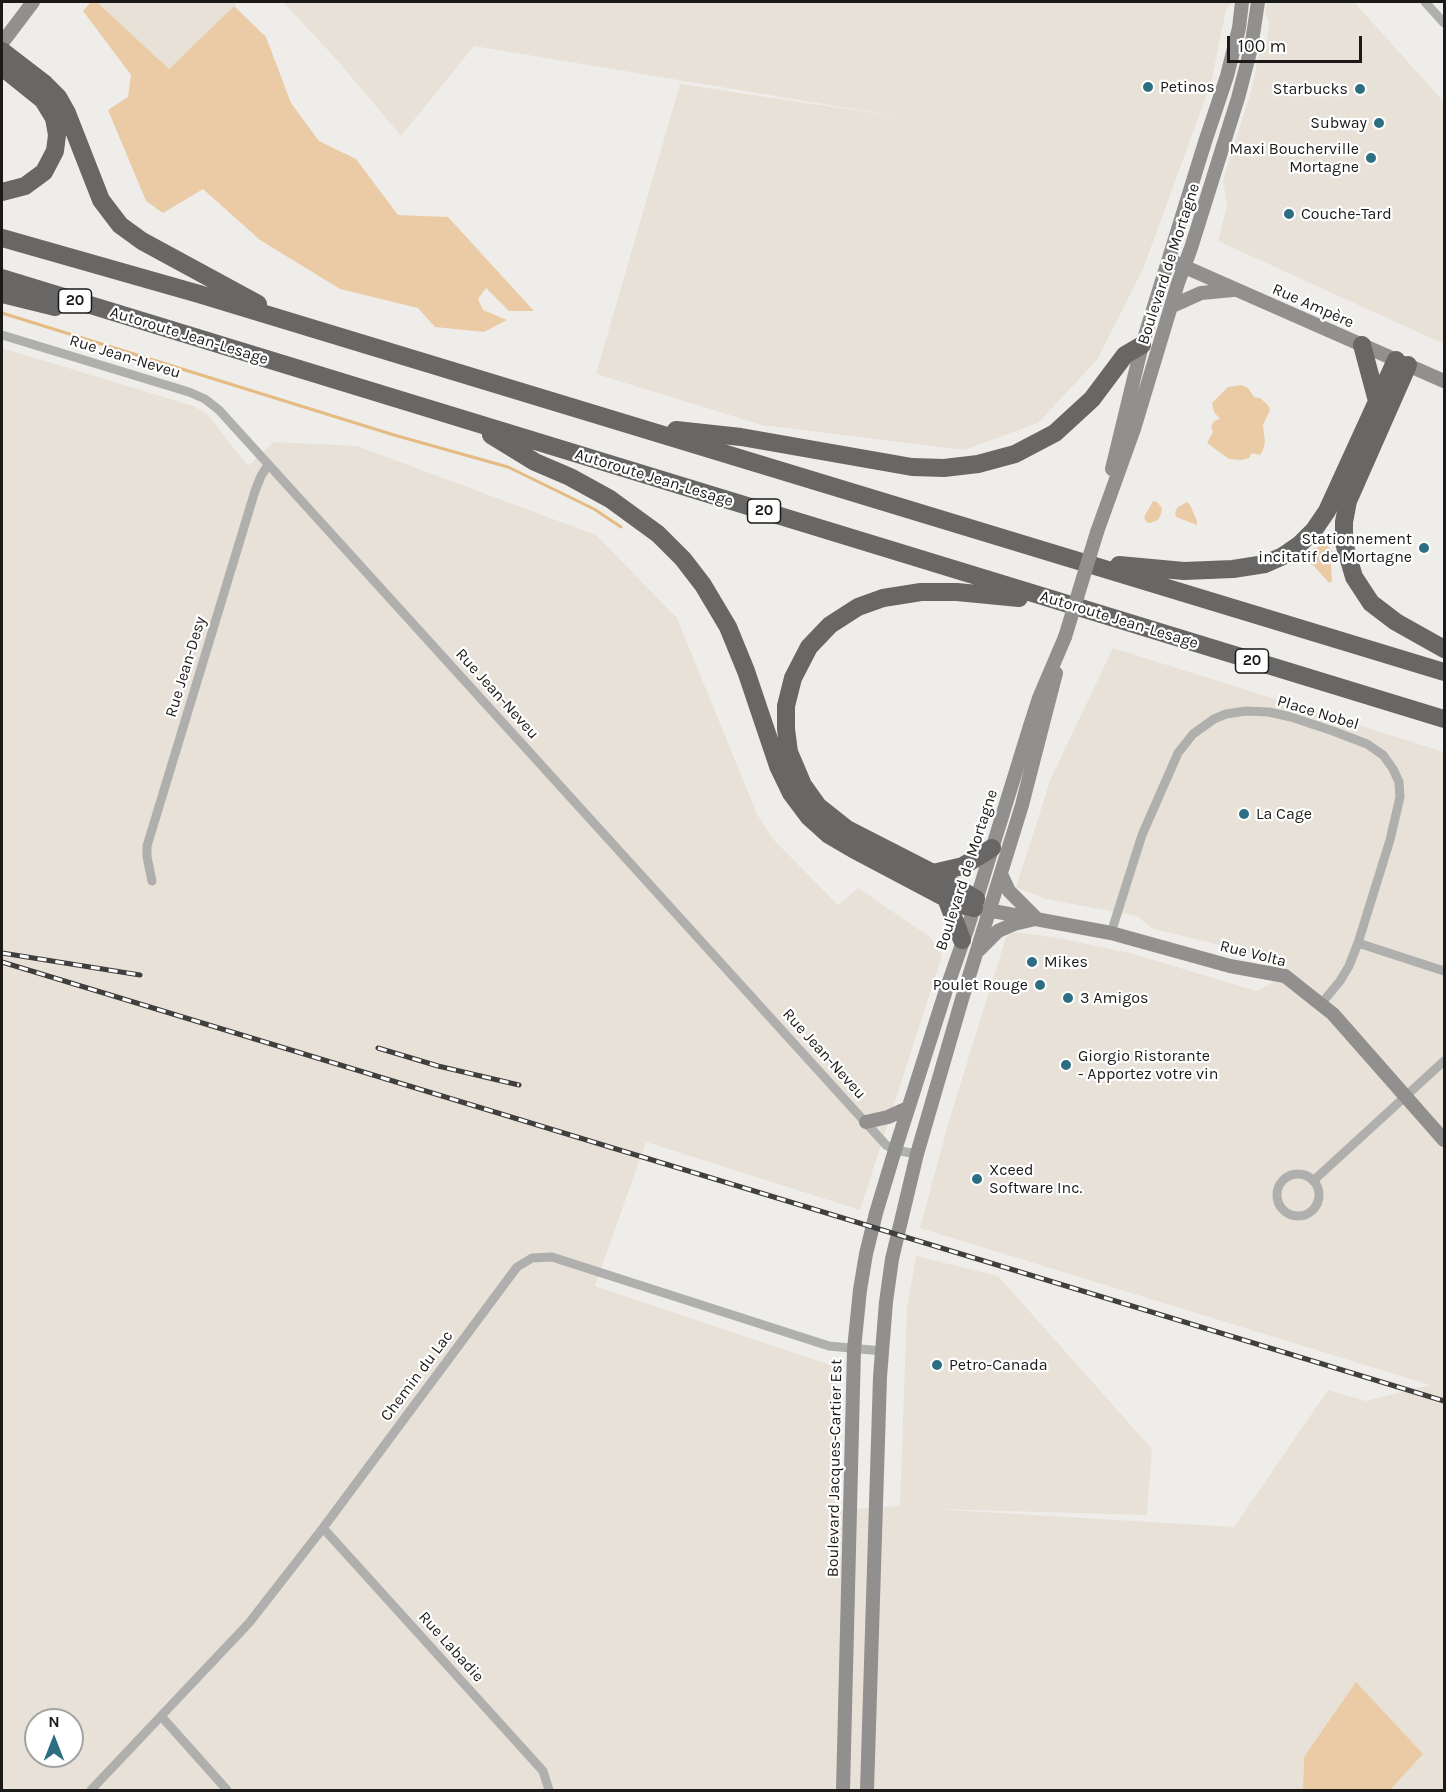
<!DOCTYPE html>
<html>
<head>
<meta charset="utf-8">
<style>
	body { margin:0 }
	#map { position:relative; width:1446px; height:1792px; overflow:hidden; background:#efedea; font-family:Karla,sans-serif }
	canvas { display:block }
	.frame { position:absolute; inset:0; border:3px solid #1b1a19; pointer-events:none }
	.north { position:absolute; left:24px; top:1708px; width:60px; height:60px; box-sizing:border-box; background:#fff; border:2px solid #a4a3a3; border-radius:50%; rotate:0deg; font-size:16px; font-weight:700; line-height:24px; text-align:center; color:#1b1a19 }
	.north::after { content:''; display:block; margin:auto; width:21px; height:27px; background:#2e6e83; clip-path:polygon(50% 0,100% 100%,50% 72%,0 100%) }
	.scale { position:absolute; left:1227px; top:36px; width:135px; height:27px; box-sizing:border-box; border:3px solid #1b1a19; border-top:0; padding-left:8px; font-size:18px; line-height:21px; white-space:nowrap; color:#1b1a19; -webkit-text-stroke:4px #fff; paint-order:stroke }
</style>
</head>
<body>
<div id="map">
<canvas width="1446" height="1792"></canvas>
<div class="frame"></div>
<div class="north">N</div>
<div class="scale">100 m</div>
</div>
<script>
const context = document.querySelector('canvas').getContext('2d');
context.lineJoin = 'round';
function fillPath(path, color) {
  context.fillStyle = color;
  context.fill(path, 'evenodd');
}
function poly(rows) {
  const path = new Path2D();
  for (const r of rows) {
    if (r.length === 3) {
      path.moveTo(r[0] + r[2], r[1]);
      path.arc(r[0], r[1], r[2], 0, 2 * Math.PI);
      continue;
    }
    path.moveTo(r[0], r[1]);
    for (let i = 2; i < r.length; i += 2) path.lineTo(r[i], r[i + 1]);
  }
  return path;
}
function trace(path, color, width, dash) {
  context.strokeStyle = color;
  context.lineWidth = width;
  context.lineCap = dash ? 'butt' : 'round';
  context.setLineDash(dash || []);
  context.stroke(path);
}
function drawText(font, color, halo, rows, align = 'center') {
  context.font = font + ' Karla,sans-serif';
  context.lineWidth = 4.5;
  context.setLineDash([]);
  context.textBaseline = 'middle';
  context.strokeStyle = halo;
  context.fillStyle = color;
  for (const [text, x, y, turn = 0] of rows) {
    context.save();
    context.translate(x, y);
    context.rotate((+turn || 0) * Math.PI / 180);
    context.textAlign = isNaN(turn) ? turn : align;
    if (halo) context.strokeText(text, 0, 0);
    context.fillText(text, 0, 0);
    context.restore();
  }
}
const built = poly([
	[97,2,238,2,169,69],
	[283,2,1233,2,1226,10,1211,83,1143,269,1097,360,1038,423,964,450,762,425,596,374,680,84,907,118,474,46,401,136,337,60],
	[1267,2,1354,2,1444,102,1444,344,1218,241,1227,206,1223,180,1252,88,1261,44,1267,43,1269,21,1265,13],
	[2,348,193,406,207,414,248,466,274,442,357,446,596,535,677,618,757,814,773,839,838,905,858,888,930,937,942,956,860,1210,646,1142,595,1286,836,1367,835,1510,900,1506,907,1308,916,1256,998,1276,1152,1449,1147,1515,934,1509,1234,1527,1328,1390,1366,1401,1430,1385,920,1228,948,1124,1006,937,1016,932,1063,939,1134,954,1256,991,1282,978,1256,954,1151,928,1137,916,1046,899,1016,887,1051,778,1113,648,1444,752,1444,1790,1390,1790,1422,1754,1304,1757,1303,1790,2,1790],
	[36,1720,72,1720,72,1756,36,1756]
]);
const green = poly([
	[91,2,97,2,169,69,234,6,266,37,291,103,319,141,356,159,398,215,448,217,534,311,509,311,486,288,478,299,483,310,507,320,484,332,435,327,418,308,340,289,260,240,203,189,163,213,146,201,108,110,128,97,131,75,83,11],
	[1241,385,1248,388,1254,397,1260,398,1268,405,1270,410,1263,425,1265,442,1263,450,1260,455,1252,453,1249,458,1242,460,1229,459,1207,443,1213,432,1211,427,1214,421,1220,419,1214,412,1212,403,1228,387],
	[1153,501,1157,502,1162,508,1161,514,1158,520,1150,523,1146,522,1144,517],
	[1187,502,1190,505,1197,521,1197,525,1176,517,1175,512,1178,507],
	[1326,544,1333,552,1331,565,1332,581,1329,583,1314,566,1304,561,1306,556,1313,549],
	[1356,1682,1423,1754,1390,1790,1303,1790,1304,1757]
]);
const stream = poly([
	[2,313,394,435,508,467,594,509,621,527]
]);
const street = poly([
	[1425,2,1444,23],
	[2,335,189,392,205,399,219,410,886,1145,895,1150,917,1154],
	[152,881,147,857,147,846,255,491,261,476,268,465],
	[1111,933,1142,835,1178,753,1193,734,1214,719,1226,714,1246,711,1269,712,1291,717,1333,731,1367,744,1383,755,1393,769,1399,782,1400,797,1390,840,1358,943,1349,966,1340,981,1321,1004],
	[1358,943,1444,971],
	[1298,1195,21],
	[1313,1181,1444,1061],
	[323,1528,543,1771,549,1790],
	[161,1716,227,1790],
	[91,1790,249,1623,323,1528,517,1267,532,1258,552,1257,829,1346,882,1351]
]);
const secondary = poly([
	[2,43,33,2],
	[1176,263,1444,381],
	[1172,306,1201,293,1233,290],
	[1112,469,1142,345,1205,142,1227,76,1239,28,1242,2],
	[1097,532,1134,429,1178,283,1191,248,1238,98,1251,48,1258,2],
	[1001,874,1009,891,1036,918],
	[982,909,1111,933,1230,966,1285,976,1333,1014,1444,1140],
	[979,950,998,931,1014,924,1031,920],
	[866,1122,888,1117,908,1108],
	[843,1790,854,1349,860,1290,866,1254,876,1213,895,1150,946,990,967,930,1029,729,1039,698,1065,637],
	[867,1790,880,1377,886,1302,892,1259,917,1154,962,999,1022,805,1056,673]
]);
const highway = poly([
	[2,51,45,84,58,97,67,113,101,200,120,225,142,241,258,304],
	[2,67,43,100,54,118,57,135,55,151,44,172,25,186,2,192],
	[2,238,199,294,1444,672],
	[2,278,1444,719],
	[2,294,55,307],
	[1362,345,1377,401],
	[1408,365,1348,501,1344,522,1344,543,1354,577,1371,603,1396,622,1444,649],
	[676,430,741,437,912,467,944,468,978,464,1015,454,1055,433,1092,399,1125,355,1142,345],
	[491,435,535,462,570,477,610,499,658,534,683,559,703,585,728,627,746,671,778,766,791,793,809,817,829,835,853,849,957,904,974,908],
	[1119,565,1184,571,1233,569,1265,564,1283,556,1299,545,1314,530,1327,511,1396,360],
	[933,873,963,866,992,848],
	[946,898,962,940],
	[976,899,933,873,847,829,818,806,803,785,789,752,786,729,786,706,793,678,809,647,830,625,858,607,883,598,921,592,957,592,1019,598]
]);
const rail = poly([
	[2,953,140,975],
	[2,962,1444,1401],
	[378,1048,438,1066,519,1085]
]);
const secondaryBridge = poly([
	[1065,637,1097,532]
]);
const markers = [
	[1148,87,6,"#2e6e83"],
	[1360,89,6,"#2e6e83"],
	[1379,123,6,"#2e6e83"],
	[1371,158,6,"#2e6e83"],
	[1289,214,6,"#2e6e83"],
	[1424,548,6,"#2e6e83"],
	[1244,814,6,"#2e6e83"],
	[1032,962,6,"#2e6e83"],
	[1040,985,6,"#2e6e83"],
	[1068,998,6,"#2e6e83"],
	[1066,1065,6,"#2e6e83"],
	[977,1179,6,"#2e6e83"],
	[937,1365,6,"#2e6e83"]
];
const shields = [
	[75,301,33],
	[764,511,33],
	[1252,661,33]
];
const shieldNames = [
	["20",75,301],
	["20",764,511],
	["20",1252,661]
];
const poiNames = [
	["Petinos",1160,87],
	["Starbucks",1348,89,"right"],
	["Subway",1367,123,"right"],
	["Maxi Boucherville",1359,149,"right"],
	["Mortagne",1359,167,"right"],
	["Couche-Tard",1301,214],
	["Stationnement",1412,539,"right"],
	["incitatif de Mortagne",1412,557,"right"],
	["La Cage",1256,814],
	["Mikes",1044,962],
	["Poulet Rouge",1028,985,"right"],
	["3 Amigos",1080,998],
	["Giorgio Ristorante",1078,1056],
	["- Apportez votre vin",1078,1074],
	["Xceed",989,1170],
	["Software Inc.",989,1188],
	["Petro-Canada",949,1365]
];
const streetNames = [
	["Boulevard de Mortagne",1169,264,-72],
	["Rue Ampère",1313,306,24],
	["Autoroute Jean-Lesage",189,336,17],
	["Rue Jean-Neveu",125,357,17],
	["Autoroute Jean-Lesage",654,478,17],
	["Autoroute Jean-Lesage",1119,620,17],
	["Rue Jean-Desy",186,667,-73],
	["Rue Jean-Neveu",497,694,48],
	["Place Nobel",1318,713,17],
	["Boulevard de Mortagne",967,870,-72],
	["Rue Volta",1253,954,14],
	["Rue Jean-Neveu",824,1054,48],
	["Chemin du Lac",417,1376,-53],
	["Boulevard Jacques-Cartier Est",835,1468,-89],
	["Rue Labadie",451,1647,48]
];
fillPath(built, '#e8e1d8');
fillPath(green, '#eacba6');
trace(stream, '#e5ba83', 3);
trace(street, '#afafad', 9);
trace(secondary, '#91908e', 14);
trace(highway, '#696765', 18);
trace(rail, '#413f3e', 5);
trace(rail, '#fff', 3, [9]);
trace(secondaryBridge, '#91908e', 14);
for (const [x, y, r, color] of markers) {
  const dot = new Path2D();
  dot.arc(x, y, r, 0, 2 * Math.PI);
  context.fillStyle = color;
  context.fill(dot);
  trace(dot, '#fff', 2);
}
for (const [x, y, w] of shields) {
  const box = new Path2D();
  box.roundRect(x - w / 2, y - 12, w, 24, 4.5);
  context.fillStyle = '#fff';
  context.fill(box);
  trace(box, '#1b1a19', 1.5);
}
drawText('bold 15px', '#1b1a19', null, shieldNames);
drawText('16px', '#1b1a19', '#fff', poiNames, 'left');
drawText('16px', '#1b1a19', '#fff', streetNames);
</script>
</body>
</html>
